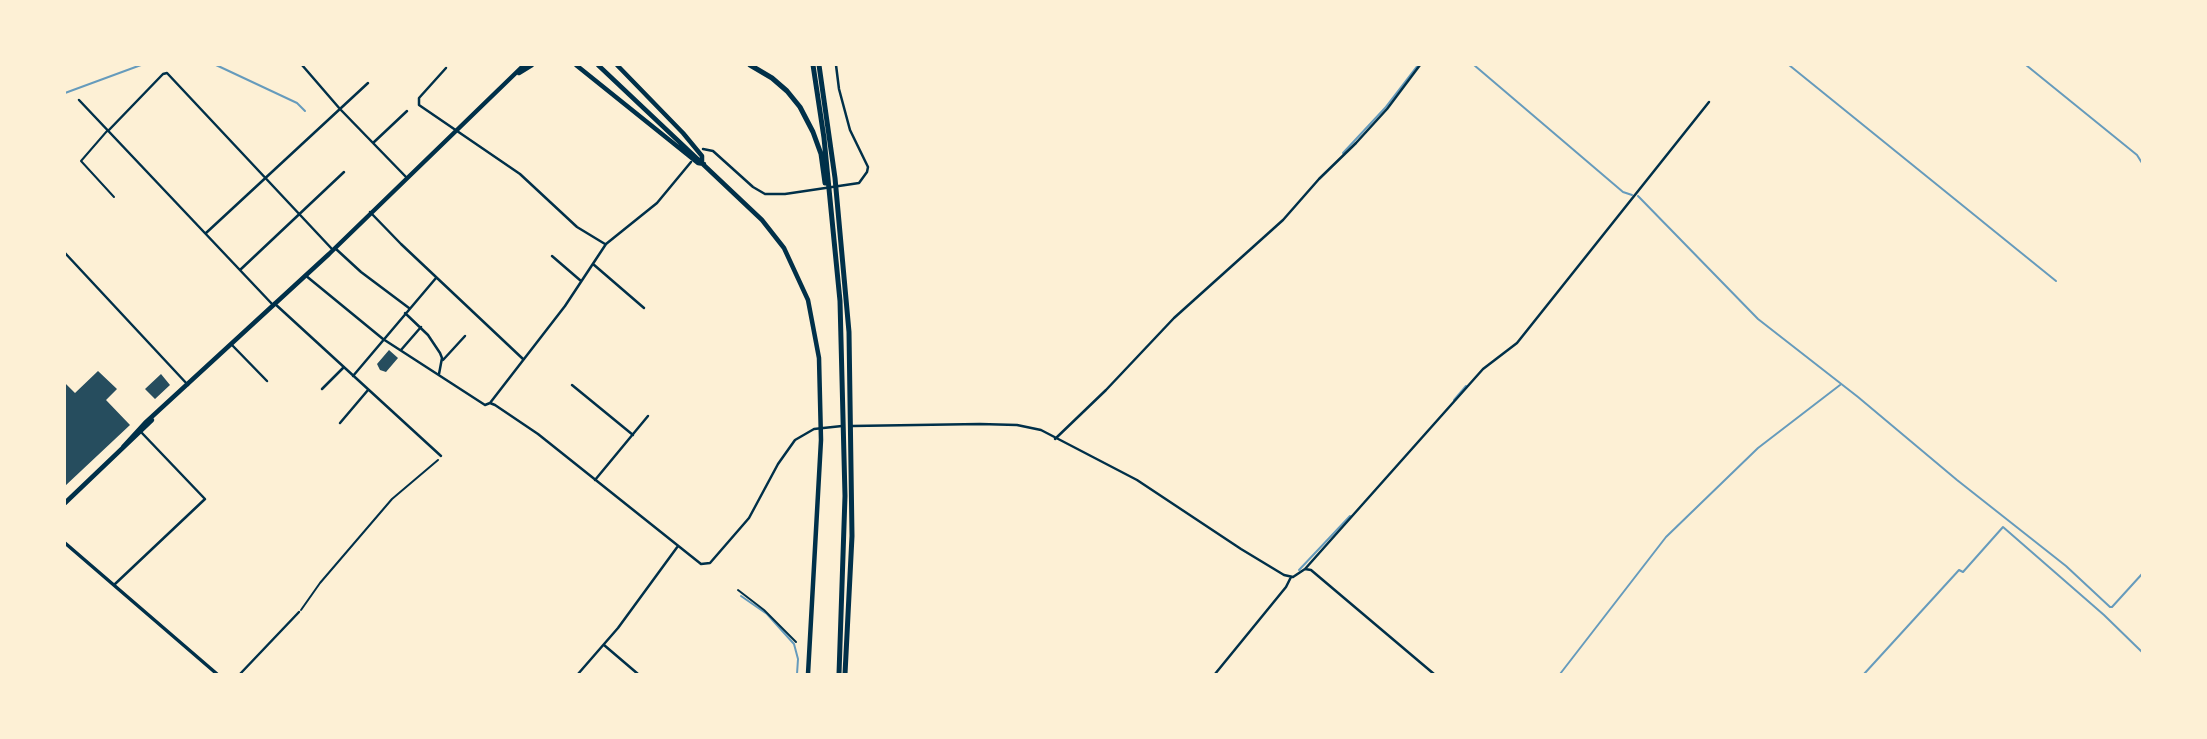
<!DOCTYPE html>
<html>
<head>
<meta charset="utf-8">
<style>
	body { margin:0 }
	#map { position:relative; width:2207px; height:739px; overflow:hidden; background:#fdf0d5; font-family:"Sofia Sans Condensed",sans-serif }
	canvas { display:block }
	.frame { position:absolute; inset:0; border:66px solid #fdf0d5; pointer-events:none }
</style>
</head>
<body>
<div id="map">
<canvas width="2207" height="739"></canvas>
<div class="frame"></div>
</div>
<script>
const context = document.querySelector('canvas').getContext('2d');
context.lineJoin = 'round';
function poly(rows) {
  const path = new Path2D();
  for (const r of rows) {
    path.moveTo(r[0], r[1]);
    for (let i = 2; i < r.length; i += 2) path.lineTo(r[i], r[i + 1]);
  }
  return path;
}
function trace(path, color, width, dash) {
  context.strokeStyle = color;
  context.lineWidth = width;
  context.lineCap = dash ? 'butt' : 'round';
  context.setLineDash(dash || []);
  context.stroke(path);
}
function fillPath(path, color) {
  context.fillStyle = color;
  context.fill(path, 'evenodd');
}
const stream = poly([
	[216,65,297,103,305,111],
	[1474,65,1623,192,1632,195],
	[1789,65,2056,281],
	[2026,65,2137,155,2142,163],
	[65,93,141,65],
	[1343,153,1385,108,1418,65],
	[1638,196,1758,319,1858,397,1957,480,2066,566,2110,607,2112,607,2142,574],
	[1454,400,1466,386],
	[1299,570,1350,516],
	[741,596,767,614,794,644,798,659,797,674],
	[1560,674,1666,537,1758,448,1840,385],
	[1864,674,1959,570,1963,572,2003,527,2104,615,2142,652],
	[1872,674,1873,674]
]);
const building = poly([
	[389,350,398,358,386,372,380,370,377,364],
	[98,371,117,389,106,400,130,425,65,486,65,383,75,393],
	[161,374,170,385,155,399,145,389]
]);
const path = poly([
	[738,590,764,610,796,642],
	[301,610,320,583,392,499,438,460]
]);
const service = poly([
	[107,131,81,161,114,197]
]);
const minor = poly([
	[302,65,340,109,407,178],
	[446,68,419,98,419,105,520,174,577,227,605,244],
	[79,100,273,305],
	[108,131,163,74,167,73,332,249],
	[373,143,407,111],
	[703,149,713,151,753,187,765,194,785,194,859,183,867,172,868,167,850,130,839,89,836,65],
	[370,212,401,244,523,359],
	[206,233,368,83],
	[336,249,361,272,409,308],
	[65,253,188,385],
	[552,256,581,281],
	[593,264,644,308],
	[240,270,344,172],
	[305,275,383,339,485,405,490,403,495,405,538,434,701,564,710,563,749,518,778,464,795,440,814,429,842,426],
	[274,303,441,456],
	[405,313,428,335,440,353,442,358,439,374],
	[231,344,267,381],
	[401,350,421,327],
	[443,360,465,336],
	[353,376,436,278],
	[572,385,633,435],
	[322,389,344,367],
	[490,403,565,306,606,244,657,203,691,162],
	[340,423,368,390],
	[852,426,980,424,1017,425,1041,430,1137,480,1241,549,1284,575,1293,577,1305,569,1311,570,1434,674],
	[1055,439,1106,390,1174,318,1283,220,1319,179,1356,143,1387,109,1420,65],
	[595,480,648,416],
	[1305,569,1483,369,1517,343,1709,102],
	[115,584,205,499,141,432],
	[604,645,638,674],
	[240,674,299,612],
	[578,674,618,628,678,546],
	[1215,674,1286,587,1291,577]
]);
const tertiary = poly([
	[65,543,217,674]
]);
const secondary = poly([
	[519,73,532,65],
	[123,447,145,423,329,254,524,65],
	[65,503,152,420]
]);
const trunk = poly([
	[576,65,698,163,704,164],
	[598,65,762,220,784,248,808,300,819,358,821,440,808,674],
	[617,65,683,133,702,156,702,161]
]);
const motorway = poly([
	[750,65,772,78,787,91,800,107,813,132,821,154,825,183],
	[813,65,824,138,840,301,845,496,839,674],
	[819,65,835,178,849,332,852,536,845,674]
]);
trace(stream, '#669bbc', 2);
fillPath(building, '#264d5e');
trace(path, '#003049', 2);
trace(service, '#003049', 2);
trace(minor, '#003049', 2.5);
trace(tertiary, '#003049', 3.5);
trace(secondary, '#003049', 4.5);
trace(trunk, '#003049', 4.5);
trace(motorway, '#003049', 5);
</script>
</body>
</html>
